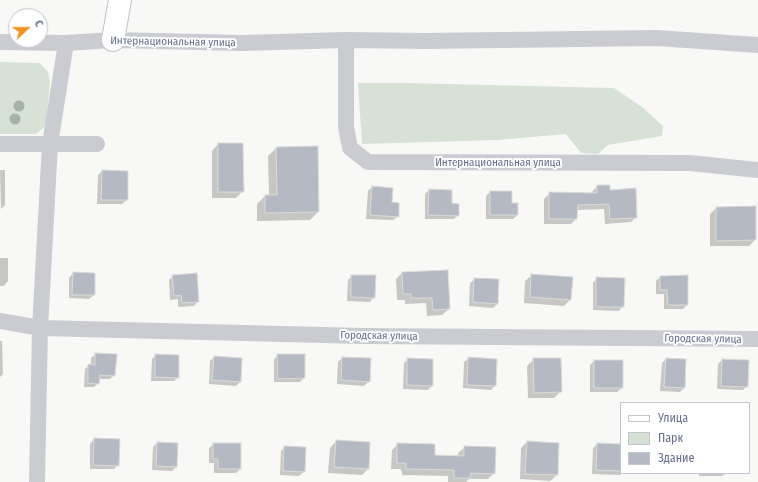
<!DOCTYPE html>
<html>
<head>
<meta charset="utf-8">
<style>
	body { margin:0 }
	#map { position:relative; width:758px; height:482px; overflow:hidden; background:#f8f9f6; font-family:"Fira Sans Condensed",sans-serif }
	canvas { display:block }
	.legend { position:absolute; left:620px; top:402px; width:130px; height:72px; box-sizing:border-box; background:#fff; border:1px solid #c1c5d0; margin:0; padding:5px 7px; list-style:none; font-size:12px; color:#656e8a }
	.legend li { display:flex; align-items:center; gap:8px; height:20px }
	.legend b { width:20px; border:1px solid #c1c5d0 }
	.north { position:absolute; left:8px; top:8px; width:40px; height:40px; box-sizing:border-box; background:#fff; border:1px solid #c1c5d0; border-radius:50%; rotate:68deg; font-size:11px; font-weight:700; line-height:16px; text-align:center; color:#656e8a }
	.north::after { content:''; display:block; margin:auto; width:14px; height:18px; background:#f3921c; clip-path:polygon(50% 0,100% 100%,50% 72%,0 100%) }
</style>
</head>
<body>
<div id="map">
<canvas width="758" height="482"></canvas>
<ul class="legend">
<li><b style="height:5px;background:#fff"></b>Улица</li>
<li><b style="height:11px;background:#d7e1d6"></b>Парк</li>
<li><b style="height:11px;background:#b5b9c3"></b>Здание</li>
</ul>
<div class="north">С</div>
</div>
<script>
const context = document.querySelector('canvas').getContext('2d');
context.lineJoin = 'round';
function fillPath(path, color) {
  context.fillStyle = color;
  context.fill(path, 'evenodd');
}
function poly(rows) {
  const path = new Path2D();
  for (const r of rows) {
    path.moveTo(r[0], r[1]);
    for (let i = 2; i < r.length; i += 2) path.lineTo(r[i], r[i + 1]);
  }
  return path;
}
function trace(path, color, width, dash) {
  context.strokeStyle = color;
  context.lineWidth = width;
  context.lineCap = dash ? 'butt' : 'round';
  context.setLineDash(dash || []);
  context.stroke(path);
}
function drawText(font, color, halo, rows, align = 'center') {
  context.font = font + ' "Fira Sans Condensed",sans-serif';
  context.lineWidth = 4;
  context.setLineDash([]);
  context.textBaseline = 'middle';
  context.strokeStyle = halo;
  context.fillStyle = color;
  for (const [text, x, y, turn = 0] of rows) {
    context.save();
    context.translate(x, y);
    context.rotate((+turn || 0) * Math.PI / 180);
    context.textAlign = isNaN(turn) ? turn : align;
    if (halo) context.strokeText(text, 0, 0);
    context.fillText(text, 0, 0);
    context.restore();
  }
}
const green = poly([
	[0,62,40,63,48,72,50,82,46,126,36,134,0,134],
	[358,83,405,83,614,88,642,107,663,126,662,136,608,145,598,154,581,153,566,134,497,140,362,144]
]);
const shadow = poly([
	[218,144,243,191,236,198,212,198,212,151],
	[276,148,318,212,310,220,257,221,257,204,265,196,269,196,268,156],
	[0,170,5,170,5,205,1,209],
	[102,171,127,172,127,200,122,204,97,204,98,175],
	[597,186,636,217,631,222,605,224,604,209,577,210,576,219,571,224,544,224,544,199,550,193,592,194,592,192],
	[372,187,391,203,398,216,393,220,366,219,368,191],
	[429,190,451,204,458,215,454,219,425,219,425,194],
	[490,192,511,204,517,215,513,219,486,219,486,196],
	[716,208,755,240,749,246,710,246,710,214],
	[0,258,8,258,8,281,4,286,0,286],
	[447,271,449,309,442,315,427,316,426,303,405,304,405,300,397,300,396,279,402,273],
	[73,273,94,295,89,299,69,298,69,278],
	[532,275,572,278,570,300,564,306,524,303,525,281],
	[173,276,198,301,194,306,178,307,178,299,170,300,169,280],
	[352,276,374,297,370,302,347,301,348,280],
	[660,277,687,305,683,309,664,309,664,294,656,294,656,281],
	[597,278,623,306,619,311,593,310,593,283],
	[475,279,497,304,493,308,469,306,470,283],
	[0,341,2,341,3,374,0,377],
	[96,354,114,375,110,379,99,379,98,383,94,387,84,387,85,369,89,365,91,365,91,358],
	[156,355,178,377,174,381,151,381,152,359],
	[278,355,304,355,304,378,300,382,274,382,274,359],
	[214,357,240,382,236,386,209,384,210,361],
	[342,358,369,381,364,386,337,384,338,362],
	[469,358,495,386,491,390,463,388,464,362],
	[408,359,432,386,428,390,403,389,404,363],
	[534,359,560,392,554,398,528,398,527,366],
	[666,359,685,360,684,388,680,392,660,391,662,363],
	[722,360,748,361,747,386,743,390,717,389,718,364],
	[594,361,622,388,617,392,590,392,590,365],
	[94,439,118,465,114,469,90,469,90,444],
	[336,441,368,469,362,475,328,473,330,448],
	[527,442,557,475,550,481,520,479,521,448],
	[157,443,176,467,172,471,152,470,153,447],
	[214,444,240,469,236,473,214,473,214,463,209,463,209,448],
	[398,444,434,456,458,457,458,453,465,447,494,473,488,479,469,479,466,482,448,482,448,476,402,475,402,471,401,471,401,469,391,469,392,450],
	[597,444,621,445,621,473,622,473,620,475,592,474,593,448],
	[285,447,304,472,299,476,280,475,281,451],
	[699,473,726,473,722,476,699,476]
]);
const building = poly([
	[218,143,243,143,244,192,218,192,218,143],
	[318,146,319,212,265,213,265,195,277,195,276,147,318,146],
	[102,170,128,171,128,200,101,200,102,170],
	[597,185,610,185,610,190,636,188,637,218,610,219,609,204,578,205,577,219,549,219,549,192,597,193,597,185],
	[372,186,393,188,392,202,399,203,399,217,370,215,372,186],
	[429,189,452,190,452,203,459,204,459,216,428,215,429,189],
	[490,191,512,191,512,203,518,203,518,215,490,215,490,191],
	[756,206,756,240,716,241,716,207,756,206],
	[448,270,450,309,433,310,432,298,411,298,411,294,403,294,402,272,448,270],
	[73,272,95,273,95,295,72,295,73,272],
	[197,273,199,302,182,303,181,295,174,296,172,275,197,273],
	[531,274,573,277,571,300,530,297,531,274],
	[351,275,376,275,375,298,351,297,351,275],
	[688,275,688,305,668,305,667,290,660,290,660,276,688,275],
	[596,277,625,278,624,307,596,307,596,277],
	[474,278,499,279,498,304,473,302,474,278],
	[95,353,117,354,115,376,100,375,99,384,88,383,88,364,95,365,95,353],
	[155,354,179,355,179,378,155,377,155,354],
	[277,354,305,354,305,378,278,379,277,354],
	[214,356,242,358,241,382,212,380,214,356],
	[342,357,371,358,370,382,341,380,342,357],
	[468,357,497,359,496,386,467,385,468,357],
	[407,358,433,359,433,386,407,385,407,358],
	[533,358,561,358,562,392,534,393,533,358],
	[666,358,686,359,685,388,664,387,666,358],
	[722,359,749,360,748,387,721,386,722,359],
	[594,360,623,360,623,388,594,388,594,360],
	[94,438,120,439,119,466,93,465,94,438],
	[336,440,370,442,369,469,334,467,336,440],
	[527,441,559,443,558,475,525,474,527,441],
	[157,442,178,443,177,467,156,466,157,442],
	[213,443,241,443,241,469,218,469,218,459,213,459,213,443],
	[397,443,435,444,435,455,464,456,464,446,496,447,495,474,471,473,470,478,454,478,454,470,406,469,406,463,397,463,397,443],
	[597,443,621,444,621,471,596,470,597,443],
	[284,446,306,447,305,472,283,471,284,446]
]);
const street = poly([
	[346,40,346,127,350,148,368,162,690,163,758,170],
	[0,42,66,43,113,40,242,43,346,40,425,41,657,38,758,45],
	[0,144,97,144],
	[0,321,40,328,364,336,758,339],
	[37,482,40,328,50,144,66,43]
]);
const secondary = poly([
	[113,40,120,0]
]);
const trees = [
	[19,106],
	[15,119]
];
const streetNames = [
	["Интернациональная улица",173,42,1],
	["Интернациональная улица",498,163],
	["Городская улица",379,336,1],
	["Городская улица",703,339,1]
];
fillPath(green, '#d7e1d6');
fillPath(shadow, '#0003');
fillPath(building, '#b5b9c3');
trace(building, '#dadbd8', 1);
trace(secondary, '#bfc1c8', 24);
trace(street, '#cbccd1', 16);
trace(secondary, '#fff', 22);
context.fillStyle = '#a5b3a6';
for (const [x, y] of trees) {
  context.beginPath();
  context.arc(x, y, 5.5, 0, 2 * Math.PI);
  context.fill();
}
drawText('11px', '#656e8a', '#fff', streetNames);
</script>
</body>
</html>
